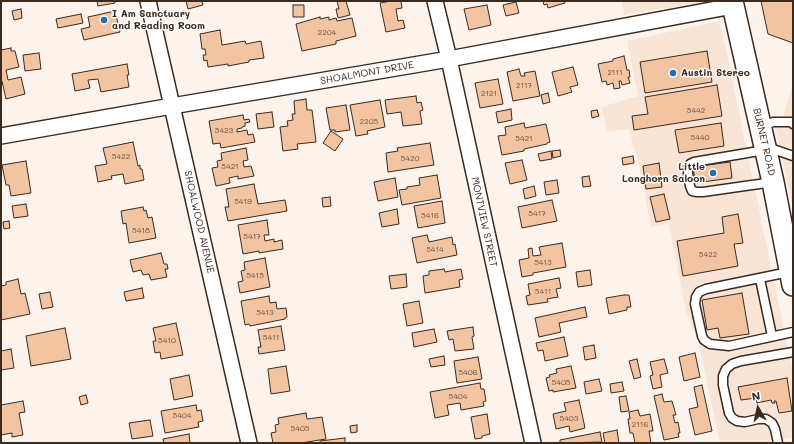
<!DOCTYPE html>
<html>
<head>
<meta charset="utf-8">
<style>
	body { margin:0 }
	#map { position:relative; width:794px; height:444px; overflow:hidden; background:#fcf3ec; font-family:Mali,sans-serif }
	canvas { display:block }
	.frame { position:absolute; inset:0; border:2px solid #3b2a1e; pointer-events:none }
	.north { position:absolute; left:738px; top:388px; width:40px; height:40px; -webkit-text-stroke:3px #fff; paint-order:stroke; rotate:351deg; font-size:11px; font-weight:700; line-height:16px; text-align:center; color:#3b2a1e }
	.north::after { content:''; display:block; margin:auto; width:14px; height:18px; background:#3b2a1e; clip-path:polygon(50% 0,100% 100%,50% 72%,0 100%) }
</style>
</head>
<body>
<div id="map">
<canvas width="794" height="444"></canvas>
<div class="frame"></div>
<div class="north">N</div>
</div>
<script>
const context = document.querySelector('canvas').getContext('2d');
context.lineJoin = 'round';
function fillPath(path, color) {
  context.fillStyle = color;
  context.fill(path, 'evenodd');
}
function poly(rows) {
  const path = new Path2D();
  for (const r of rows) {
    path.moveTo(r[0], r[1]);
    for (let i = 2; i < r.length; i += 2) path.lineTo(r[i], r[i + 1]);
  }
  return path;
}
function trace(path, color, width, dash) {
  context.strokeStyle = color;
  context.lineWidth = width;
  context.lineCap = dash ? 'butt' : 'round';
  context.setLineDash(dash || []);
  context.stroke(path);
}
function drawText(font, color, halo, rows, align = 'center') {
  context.font = font + ' Mali,sans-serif';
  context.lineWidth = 3;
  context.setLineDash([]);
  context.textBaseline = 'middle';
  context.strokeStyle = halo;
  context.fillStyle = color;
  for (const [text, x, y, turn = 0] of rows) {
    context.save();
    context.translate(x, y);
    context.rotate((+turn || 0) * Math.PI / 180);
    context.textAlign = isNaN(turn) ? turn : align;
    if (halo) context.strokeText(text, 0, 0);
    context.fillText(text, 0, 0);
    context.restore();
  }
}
const built = poly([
	[622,1,708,1,624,15],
	[720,21,758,204,793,373,793,437,763,443,720,443,698,340,686,312,669,224,651,227,638,160,632,142,629,129,607,132,602,107,638,96,627,41],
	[793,84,793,209,773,117,783,116]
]);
const building = poly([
	[97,1,115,1,115,3,98,6,97,1],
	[186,1,202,1,203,5,188,9,186,1],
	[337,1,346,1,350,15,338,18,336,9,339,9,337,1],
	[391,1,401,1,402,8,396,9,398,21,403,20,405,28,386,32,380,3,391,1],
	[543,1,564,1,565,3,548,8,547,4,544,5,543,1],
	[761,1,793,1,793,43,768,34,761,1],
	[516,2,519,13,506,16,503,5,516,2],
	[293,5,304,5,304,17,293,17,293,5],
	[487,5,491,25,469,30,464,9,487,5],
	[21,9,22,18,14,20,12,11,21,9],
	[115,11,120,32,84,40,81,29,90,27,88,17,115,11],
	[81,14,83,23,58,28,56,19,81,14],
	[320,17,320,19,329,17,329,20,336,18,337,21,352,18,356,36,336,41,336,44,302,51,296,24,320,17],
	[220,30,222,45,245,41,246,44,261,41,264,58,249,60,249,62,228,66,228,64,208,67,207,60,204,61,203,55,206,55,205,49,202,49,200,34,220,30],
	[11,48,11,51,15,51,19,67,6,70,8,80,21,77,25,94,6,99,2,81,1,81,1,50,11,48],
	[707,51,712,82,645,93,640,62,707,51],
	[39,53,41,69,25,71,23,55,39,53],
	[624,56,627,70,629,70,630,77,628,77,630,83,622,85,621,81,619,81,620,88,614,89,613,83,607,85,606,81,602,82,598,64,613,61,613,59,624,56],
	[127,64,129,75,127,75,129,87,101,92,98,79,88,80,90,88,75,91,72,74,127,64],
	[573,67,578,85,570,87,572,92,558,96,552,72,573,67],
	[519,69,521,76,525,76,524,73,535,71,540,96,513,101,507,72,519,69],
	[498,79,503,104,480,108,475,83,498,79],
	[717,85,722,116,634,130,632,116,648,114,645,97,717,85],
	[548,93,550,102,543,104,541,95,548,93],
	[416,96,417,103,421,102,423,110,420,111,422,124,403,126,401,112,387,114,385,100,416,96],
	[306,99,307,110,312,110,316,142,297,144,298,149,283,151,280,127,288,126,287,121,293,120,292,114,295,114,294,101,306,99],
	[380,100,385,127,367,131,368,134,356,136,350,105,380,100],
	[346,105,350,130,335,132,335,130,330,130,326,108,346,105],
	[511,109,512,120,498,123,496,112,511,109],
	[597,110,599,116,592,118,591,111,597,110],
	[272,112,274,127,258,129,256,114,272,112],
	[243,115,244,120,249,119,250,122,245,123,245,126,242,127,242,128,237,129,237,132,247,130,248,135,253,134,255,142,221,148,220,143,213,144,209,121,243,115],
	[524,123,525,128,546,124,550,142,547,143,547,144,524,149,524,151,502,155,498,136,506,135,505,127,524,123],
	[721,123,724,146,679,153,675,130,721,123],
	[331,131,343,139,335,151,323,143,331,131],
	[133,142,138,166,140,165,140,169,142,169,144,180,125,184,123,174,111,176,112,179,98,182,95,166,107,164,103,148,133,142],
	[430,143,434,165,388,172,386,153,398,151,397,148,430,143],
	[246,148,248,160,243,161,244,167,251,166,254,176,238,179,238,176,229,178,230,183,216,186,212,168,218,167,217,161,222,160,221,153,246,148],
	[560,150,561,156,553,158,552,151,560,150],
	[551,151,552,159,540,161,538,154,551,151],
	[633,156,634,163,623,165,622,158,633,156],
	[522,160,527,180,510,184,505,163,522,160],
	[26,161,31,193,11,196,9,185,6,185,2,165,26,161],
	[730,162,732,178,695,183,693,167,730,162],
	[659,163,662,187,646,189,643,166,659,163],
	[437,175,441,198,402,205,399,190,407,189,407,187,420,185,419,178,437,175],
	[589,176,591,186,583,187,582,177,589,176],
	[395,178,398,197,378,201,374,182,395,178],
	[557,180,559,193,546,195,544,182,557,180],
	[254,184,258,204,285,200,287,211,228,221,225,207,229,207,226,189,254,184],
	[534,186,536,196,525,199,523,189,534,186],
	[664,194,670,219,656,222,650,197,664,194],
	[330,197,331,206,323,207,322,198,330,197],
	[552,200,557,221,522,228,518,207,552,200],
	[442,201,445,223,418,228,414,206,442,201],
	[26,204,28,216,14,218,12,206,26,204],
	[143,207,144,211,146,210,148,218,152,217,156,238,129,243,126,223,123,224,121,211,143,207],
	[397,209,399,224,382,227,379,213,397,209],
	[738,214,743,243,734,244,738,266,683,276,677,241,724,233,722,217,738,214],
	[267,220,269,235,264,235,265,241,274,239,274,242,282,240,283,249,259,253,259,251,243,254,238,225,267,220],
	[9,221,10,228,4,229,3,222,9,221],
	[427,235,429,242,452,237,453,245,455,244,457,255,417,263,412,238,427,235],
	[562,243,566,267,533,273,533,275,522,277,519,260,529,258,528,249,532,248,533,256,541,255,539,247,562,243],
	[161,253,164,264,167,264,168,269,165,269,167,277,151,280,149,274,143,275,141,270,133,272,130,260,161,253],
	[265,258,270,287,240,293,238,282,243,281,241,271,245,270,244,262,265,258],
	[444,269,445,272,461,269,463,279,459,280,460,287,425,293,423,276,429,275,429,271,444,269],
	[590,270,592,285,578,287,576,272,590,270],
	[406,274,407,287,391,289,389,276,406,274],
	[559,278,561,288,556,289,558,297,547,299,548,302,528,305,526,296,530,295,528,284,559,278],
	[18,279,21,294,25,293,30,314,1,320,1,286,6,285,6,282,18,279],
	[142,288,144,298,126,301,124,292,142,288],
	[50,292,53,307,42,309,39,294,50,292],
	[742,293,749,334,720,338,718,328,707,330,702,300,742,293],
	[624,295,629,295,631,307,627,307,627,310,609,314,606,298,624,295],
	[269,296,270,303,276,302,277,309,286,308,287,317,285,318,285,319,250,326,249,324,245,325,241,301,269,296],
	[419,301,423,323,407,326,403,304,419,301],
	[585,307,587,317,559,323,561,332,539,337,535,318,585,307],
	[176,323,183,355,161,359,160,352,155,353,153,341,156,341,153,328,176,323],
	[281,326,285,350,259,354,258,347,261,347,258,330,281,326],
	[473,327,474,336,472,337,474,349,455,351,453,339,449,340,447,331,473,327],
	[65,328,71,359,31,366,26,336,65,328],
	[434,329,437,342,414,347,412,333,434,329],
	[564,337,568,356,545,361,543,350,538,351,536,343,564,337],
	[594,345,596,358,585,360,583,347,594,345],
	[11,349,14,368,1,370,1,351,11,349],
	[695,353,700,377,684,381,679,357,695,353],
	[444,356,445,365,431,367,429,359,444,356],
	[478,357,482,379,457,383,454,361,478,357],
	[637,359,641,377,634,379,629,361,637,359],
	[664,359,668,373,660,375,662,387,653,389,650,376,653,375,650,362,664,359],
	[286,366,290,391,271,394,268,369,286,366],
	[571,366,576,388,553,392,553,390,549,391,546,378,550,377,549,375,557,373,556,369,571,366],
	[189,375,193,396,174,400,170,379,189,375],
	[787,378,792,411,779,413,776,401,774,401,775,403,772,403,771,400,757,403,756,398,741,400,738,387,787,378],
	[599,379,602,391,586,394,584,382,599,379],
	[622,382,624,391,611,393,610,384,622,382],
	[480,383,481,389,484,389,486,401,483,402,484,406,461,410,460,403,447,405,449,415,435,418,430,392,480,383],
	[702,385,712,431,695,435,689,409,698,407,694,387,702,385],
	[662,394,664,402,672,401,676,415,673,415,675,423,678,422,680,433,678,433,679,437,664,440,654,396,662,394],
	[86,395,88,403,81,405,79,397,86,395],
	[626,396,629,411,621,412,619,397,626,396],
	[579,400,585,428,570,432,569,426,556,429,553,414,566,411,564,403,579,400],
	[23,401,25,412,19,413,23,435,12,437,12,433,1,435,1,405,23,401],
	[196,405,197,411,201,410,203,421,198,422,199,427,165,433,161,411,196,405],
	[638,410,640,416,650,414,653,431,649,431,651,443,635,443,633,433,630,433,628,419,630,419,629,412,638,410],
	[306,413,307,419,322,417,326,439,301,443,273,443,271,433,276,432,275,425,279,424,278,418,306,413],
	[487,414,490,434,482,436,482,438,475,439,471,417,487,414],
	[150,420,153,436,132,439,129,423,150,420],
	[357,425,357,432,351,433,350,426,357,425],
	[617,430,619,443,605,443,603,433,617,430],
	[600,432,602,442,560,443,560,440,600,432],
	[189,434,190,443,164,443,163,439,189,434],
	[345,438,345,443,320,443,320,441,345,438]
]);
const service = poly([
	[761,127,773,122,791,122,793,124],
	[767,147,793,156],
	[765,150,694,162,690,164,688,168,688,173,690,186,692,191,697,192,703,192,773,182],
	[789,272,706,289,699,292,696,297,695,304,702,336,704,340,710,344,729,346,793,332],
	[760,279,772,336],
	[778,443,775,429,772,423,766,419,758,419,745,422,737,421,732,418,729,413,723,385,723,376,726,369,732,364,741,361,793,352]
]);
const minor = poly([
	[148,1,249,443],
	[435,1,449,59,533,443],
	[1,136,172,106,449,59,733,6,734,1]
]);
const secondary = poly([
	[732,1,773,182,793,285]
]);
const markers = [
	[104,20,4,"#1f6fb2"],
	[673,73,4,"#1f6fb2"],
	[713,173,4,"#1f6fb2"]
];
const numberNames = [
	["2204",327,33],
	["2111",615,73],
	["2117",524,86],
	["2121",489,94],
	["5442",696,111],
	["2205",369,122],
	["5423",224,131],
	["5440",700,138],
	["5421",524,139],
	["5422",121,157],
	["5420",410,159],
	["5421",230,167],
	["5419",243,202],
	["5417",537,214],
	["5416",430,216],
	["5418",141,231],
	["5417",252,237],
	["5414",435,250],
	["5422",708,255],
	["5413",543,263],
	["5415",255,276],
	["5411",543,292],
	["5413",265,313],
	["5411",271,338],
	["5410",167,341],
	["5406",468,373],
	["5405",561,383],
	["5404",458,397],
	["5404",182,416],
	["5403",569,419],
	["2116",640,425],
	["5405",300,429]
];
const poiNames = [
	["I Am Sanctuary",112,14],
	["and Reading Room",112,26],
	["Austin Stereo",681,73],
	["Little",705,167,"right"],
	["Longhorn Saloon",705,179,"right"]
];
const streetNames = [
	["SHOALMONT DRIVE",367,73,-10],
	["BURNET ROAD",764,142,77],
	["SHOALWOOD AVENUE",199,222,77],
	["MONTVIEW STREET",484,222,78]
];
fillPath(built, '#f9e5d6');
fillPath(building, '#f2c4a2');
trace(building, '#3b2a1e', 1);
trace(service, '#3b2a1e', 11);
trace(minor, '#3b2a1e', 18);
trace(secondary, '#3b2a1e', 24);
trace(service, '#fff', 8);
trace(minor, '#fff', 15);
trace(secondary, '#fff', 21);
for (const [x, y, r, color] of markers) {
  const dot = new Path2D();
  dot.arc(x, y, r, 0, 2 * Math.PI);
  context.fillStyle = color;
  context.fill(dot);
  trace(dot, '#fff', 1.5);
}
drawText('8px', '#69503f', null, numberNames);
drawText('bold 10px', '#3b2a1e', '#fff', poiNames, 'left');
drawText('10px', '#3b2a1e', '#fff', streetNames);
</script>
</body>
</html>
